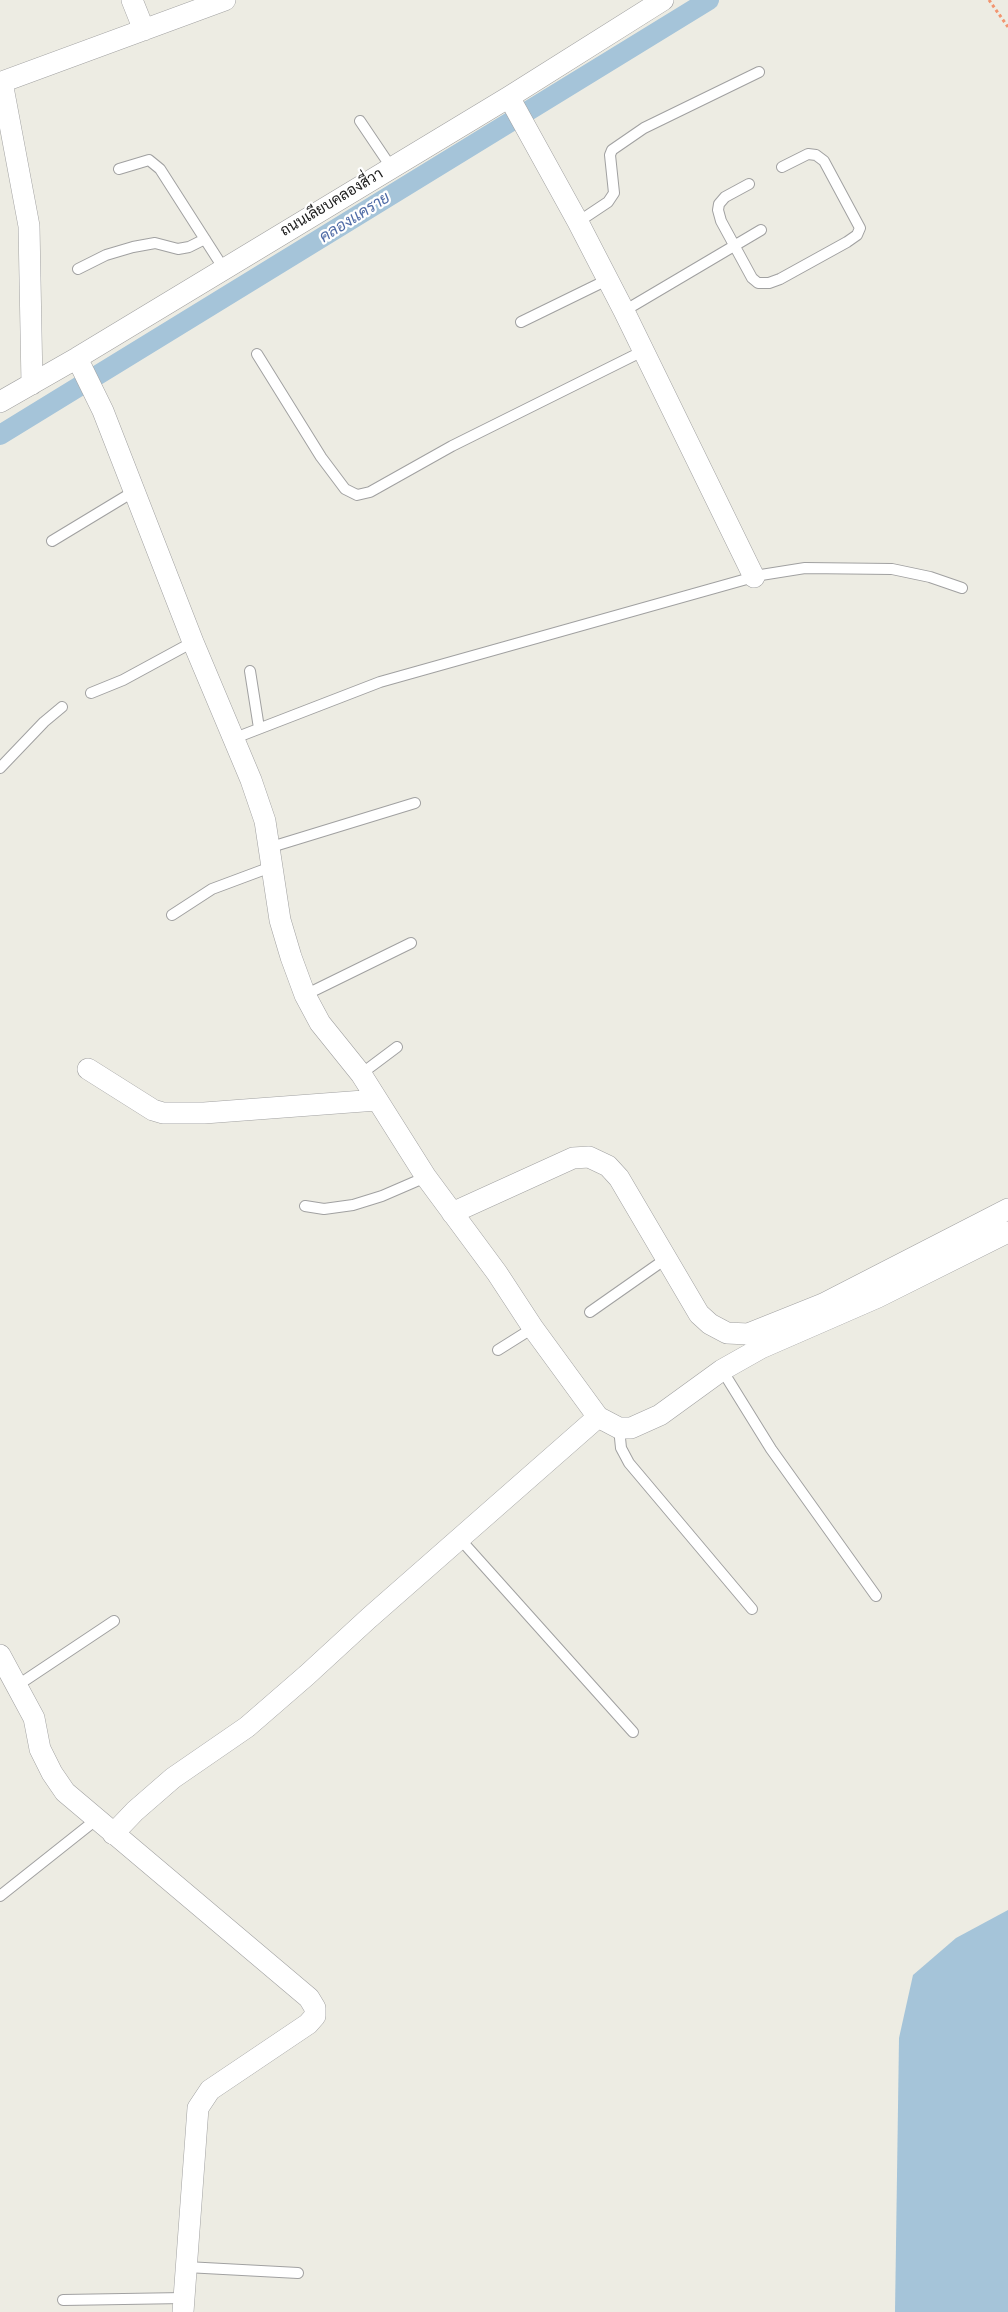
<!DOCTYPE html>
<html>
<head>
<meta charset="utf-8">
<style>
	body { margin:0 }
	canvas { display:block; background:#edece3 }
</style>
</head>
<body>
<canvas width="1008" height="2312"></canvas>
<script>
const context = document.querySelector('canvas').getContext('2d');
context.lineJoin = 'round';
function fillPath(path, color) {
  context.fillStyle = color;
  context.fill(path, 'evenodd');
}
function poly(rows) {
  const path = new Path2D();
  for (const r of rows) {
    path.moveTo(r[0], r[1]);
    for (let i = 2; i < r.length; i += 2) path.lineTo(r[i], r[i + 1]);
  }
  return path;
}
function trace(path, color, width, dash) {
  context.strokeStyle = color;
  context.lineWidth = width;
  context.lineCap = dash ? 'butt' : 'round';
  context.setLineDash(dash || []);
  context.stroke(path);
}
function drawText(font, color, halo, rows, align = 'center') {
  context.font = font + ' "DM Sans",Sarabun,sans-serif';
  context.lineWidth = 4.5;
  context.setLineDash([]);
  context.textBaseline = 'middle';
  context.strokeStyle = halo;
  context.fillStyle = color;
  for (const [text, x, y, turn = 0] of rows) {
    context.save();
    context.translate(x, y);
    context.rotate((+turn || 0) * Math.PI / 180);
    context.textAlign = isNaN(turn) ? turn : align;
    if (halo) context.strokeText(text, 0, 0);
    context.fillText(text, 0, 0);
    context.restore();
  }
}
const water = poly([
	[1008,1910,1008,2312,895,2312,899,2038,913,1975,956,1938]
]);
const canal = poly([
	[0,435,709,0]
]);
const path = poly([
	[989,0,1008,27]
]);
const lane = poly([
	[360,121,391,167],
	[119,169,149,160,160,169,224,269],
	[749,184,725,197,719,204,718,210,721,221,752,278,758,283,769,283,780,279,847,242,857,235,860,228,824,161,816,155,808,154,782,167],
	[578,222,608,202,614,193,610,155,612,150,644,128,759,72],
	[78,269,106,255,133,247,155,243,178,249,189,247,205,239],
	[624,311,761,230],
	[521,322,607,280],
	[257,354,321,457,345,489,357,495,370,492,452,446,643,351],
	[52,541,133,492],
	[250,671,259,728],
	[91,693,123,680,193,642],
	[235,738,380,682,761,575,805,568,892,569,930,577,962,588],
	[0,768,44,722,62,707],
	[268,848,415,803],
	[172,915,212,889,271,867],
	[305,995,411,943],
	[361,1074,397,1047],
	[305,1206,324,1209,353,1205,382,1196,426,1177],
	[590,1312,667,1258],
	[498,1350,533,1328],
	[722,1370,771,1449,876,1596],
	[619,1428,621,1448,629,1463,752,1609],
	[460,1539,633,1732],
	[18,1685,114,1621],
	[0,1896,97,1819],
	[186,2267,298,2273],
	[63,2300,184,2298]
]);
const street = poly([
	[132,0,144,30],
	[509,97,578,222,624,311,754,577],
	[77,358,103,411,193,642,251,780,265,821,280,920,291,957,305,995,320,1023,361,1074,426,1177,497,1273,533,1328,598,1417,619,1428,631,1428,660,1415,722,1370,761,1348,878,1297,1008,1232],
	[32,384,29,226,2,82,225,0],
	[0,402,77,358,509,97,663,0],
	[88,1069,153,1110,163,1113,204,1113,377,1100],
	[452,1213,573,1158,589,1157,608,1166,619,1178,699,1314,710,1324,727,1333,748,1334,823,1304,1008,1209],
	[0,1655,34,1718,40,1749,52,1773,65,1792,309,1998,315,2008,315,2016,308,2024,210,2090,198,2108,183,2312],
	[113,1834,135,1811,173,1778,247,1727,307,1675,369,1618,598,1417]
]);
const streetNames = [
	["ถนนเลียบคลองสี่วา",332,203,-31]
];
const waterNames = [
	["คลองเเคราย",355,218,-32]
];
fillPath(water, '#a5c4d9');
trace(canal, '#a5c4d9', 20);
trace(lane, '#a1a1a1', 12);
trace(street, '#a1a1a1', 22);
trace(path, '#f29570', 3, [3, 3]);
trace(lane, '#fff', 10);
trace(street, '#fff', 21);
drawText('15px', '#1d1d1d', '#fff', streetNames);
drawText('italic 16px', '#4f6ba6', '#fff', waterNames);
</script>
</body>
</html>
